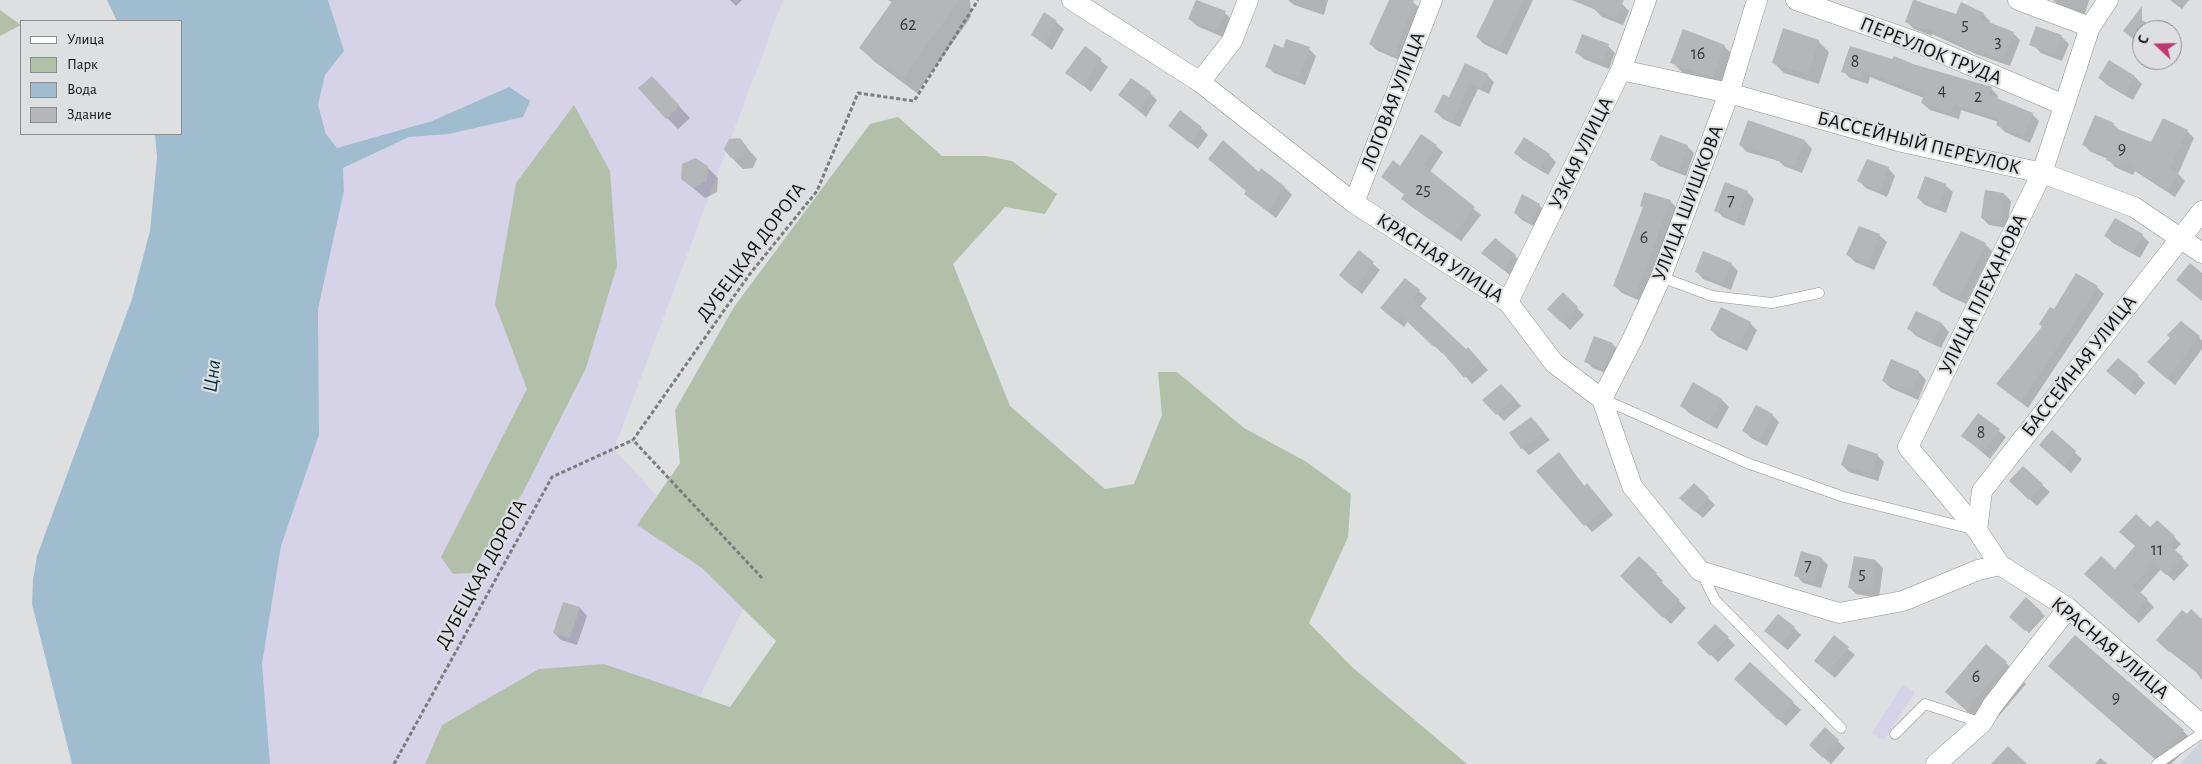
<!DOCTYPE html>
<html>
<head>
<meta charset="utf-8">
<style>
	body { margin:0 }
	#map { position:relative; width:2202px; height:764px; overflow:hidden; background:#dedfe1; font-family:"Alegreya Sans",sans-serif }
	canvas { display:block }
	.legend { position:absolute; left:20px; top:20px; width:162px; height:115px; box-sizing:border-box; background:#dedfe1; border:1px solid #8b8c8e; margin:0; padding:6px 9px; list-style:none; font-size:15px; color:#0f1011 }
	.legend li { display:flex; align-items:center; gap:10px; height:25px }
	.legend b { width:25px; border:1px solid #8b8c8e }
	.north { position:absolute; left:2132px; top:20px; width:50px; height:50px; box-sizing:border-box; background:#dedfe1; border:1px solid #8b8c8e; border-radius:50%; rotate:291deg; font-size:14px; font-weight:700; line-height:20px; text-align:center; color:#0f1011 }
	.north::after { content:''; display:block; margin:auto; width:18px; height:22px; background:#c0366e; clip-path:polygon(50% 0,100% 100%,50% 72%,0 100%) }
</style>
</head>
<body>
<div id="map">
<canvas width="2202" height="764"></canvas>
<ul class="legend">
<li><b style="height:6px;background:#fff"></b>Улица</li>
<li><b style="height:14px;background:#b3c0a9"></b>Парк</li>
<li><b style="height:14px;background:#9fbdcf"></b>Вода</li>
<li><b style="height:14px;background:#b4b6b8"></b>Здание</li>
</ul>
<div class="north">С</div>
</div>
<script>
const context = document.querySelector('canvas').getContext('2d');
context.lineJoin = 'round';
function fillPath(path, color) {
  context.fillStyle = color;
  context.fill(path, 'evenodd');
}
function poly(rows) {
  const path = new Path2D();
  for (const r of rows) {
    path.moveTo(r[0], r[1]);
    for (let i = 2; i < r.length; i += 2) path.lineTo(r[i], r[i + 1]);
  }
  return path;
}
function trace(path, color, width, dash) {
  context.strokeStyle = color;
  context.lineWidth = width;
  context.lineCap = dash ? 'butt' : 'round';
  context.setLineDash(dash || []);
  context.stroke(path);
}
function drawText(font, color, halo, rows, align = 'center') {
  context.font = font + ' "Alegreya Sans",sans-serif';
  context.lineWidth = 4.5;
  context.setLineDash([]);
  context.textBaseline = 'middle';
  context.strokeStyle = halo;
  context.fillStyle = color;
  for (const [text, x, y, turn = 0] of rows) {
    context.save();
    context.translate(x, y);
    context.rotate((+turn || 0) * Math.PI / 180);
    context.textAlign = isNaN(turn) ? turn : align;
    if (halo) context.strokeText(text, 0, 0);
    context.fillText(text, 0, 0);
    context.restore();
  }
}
const built = poly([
	[2202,741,2202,764,2180,764]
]);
const industrial = poly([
	[328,0,783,0,614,449,749,597,666,764,270,764,262,664,281,546,319,435,318,309,344,191,343,168,409,137,449,134,523,117,509,87,432,121,337,148,326,134,318,105,325,75,344,51],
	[1903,684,1915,692,1884,740,1872,733]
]);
const green = poly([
	[0,10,21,25,0,36],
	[574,105,610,171,617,266,586,368,522,494,471,573,453,574,441,557,527,389,495,304,516,183],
	[898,117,942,156,986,156,1012,161,1057,194,1045,214,1005,207,953,264,1010,406,1105,489,1134,484,1162,415,1158,372,1177,372,1244,428,1305,461,1351,494,1348,537,1309,623,1352,667,1467,764,425,764,442,725,539,669,604,664,730,707,776,641,702,568,637,525,680,463,675,410,734,307,870,124]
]);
const water = poly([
	[107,0,328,0,344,51,325,75,318,105,326,134,337,148,432,121,509,87,530,101,523,117,449,134,409,137,343,168,344,191,318,309,319,435,281,546,262,664,270,764,72,764,32,604,33,580,37,556,132,299,150,231,157,157,155,134,181,134,181,21,117,21]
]);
const shadow = poly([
	[730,0,742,0,736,6],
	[888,0,970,0,971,17,917,93,875,62,860,48,893,3],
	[1197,0,1225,13,1232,20,1225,38,1197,26,1190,19],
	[1288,0,1328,0,1324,15,1294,5],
	[1390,0,1410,0,1420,8,1402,61,1378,51,1370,44],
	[1495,0,1533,0,1507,55,1484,44,1477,37],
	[1598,0,1612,0,1622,4,1629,11,1623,25,1602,17,1594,9],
	[1915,0,1957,16,1983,14,1990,21,1989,23,2013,33,2020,40,2010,66,1976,54,1932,34,1932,36,1914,29,1907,22],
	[2053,0,2089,0,2089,1,2084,16,2059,6],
	[2170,0,2189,0,2182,9],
	[1056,22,1064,29,1052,50,1032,35],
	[2041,29,2062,37,2069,44,2062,61,2041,53,2034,46],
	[1818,41,1829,52,1819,84,1784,73,1773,62],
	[1608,46,1615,53,1609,69,1584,59,1576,52],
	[1724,46,1735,57,1724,88,1683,73,1672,62],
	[1085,48,1108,67,1091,92,1067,72],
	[1284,49,1309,49,1316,56,1305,85,1274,73,1267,66],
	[2109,62,2135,77,2142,84,2133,100,2107,85,2100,78],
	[1465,65,1487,75,1494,82,1489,94,1478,89,1460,127,1443,119,1436,112,1449,98],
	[1913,65,1991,88,1998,96,1997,99,2032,114,2039,121,2030,143,2005,132,1998,125,1999,122,1961,110,1959,119,1930,110,1922,103,1924,98,1870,77,1868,84,1850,78,1843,71],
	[662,88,690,118,678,129,667,118],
	[1150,93,1157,100,1146,117,1120,95],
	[1749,121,1805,141,1812,149,1802,173,1784,166,1779,161,1747,152,1740,145],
	[2113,124,2120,131,2152,144,2187,131,2194,138,2178,174,2185,181,2175,197,2135,171,2133,175,2115,167,2108,159,2091,152,2084,145],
	[1170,126,1201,128,1208,135,1198,149],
	[739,139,757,159,753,168,743,169,732,158],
	[1436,146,1443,152,1430,172,1481,215,1461,241,1409,205,1403,199,1405,195,1382,177],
	[1687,146,1694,153,1686,176,1659,166,1652,159],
	[1515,153,1549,155,1556,162,1548,175,1523,160],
	[707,167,718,178,717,192,705,198,682,179],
	[1888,168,1895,176,1887,197,1866,188,1859,181],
	[1259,173,1285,188,1292,195,1276,218,1246,194],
	[1945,185,1953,192,1946,213,1925,205,1918,198],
	[1747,192,1754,199,1744,226,1723,217,1716,210],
	[2004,194,2011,201,2007,228,1989,225,1982,218],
	[1670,201,1677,208,1643,302,1622,293,1615,286,1644,208,1641,206],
	[1539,205,1546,212,1539,229,1522,220,1515,213],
	[1879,235,1887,242,1874,270,1855,262,1848,255],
	[2142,235,2149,242,2140,258,2113,243,2106,236],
	[1985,244,1992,251,1966,304,1941,292,1933,284,1941,269,1943,270],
	[1359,252,1380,270,1362,294,1348,282],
	[1483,253,1515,256,1522,263,1511,276],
	[1731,264,1738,271,1731,290,1703,279,1696,271],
	[1405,279,1427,298,1420,307,1466,351,1475,356,1488,370,1472,384,1444,352,1442,353,1408,321,1404,327,1389,315],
	[2097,287,2104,294,2028,408,1998,384,2054,311],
	[1563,294,1584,315,1570,330,1549,309],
	[1917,312,1942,324,1949,332,1941,348,1916,336,1909,329],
	[1750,323,1757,330,1747,351,1718,337,1711,330],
	[2199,337,2202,341,2202,349,2175,385,2156,369],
	[1612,344,1620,351,1610,375,1593,368,1586,361],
	[1892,361,1919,372,1926,380,1918,400,1891,388,1883,381],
	[2138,376,2145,383,2135,395,2115,378],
	[1693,384,1722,400,1729,407,1717,429,1689,413,1682,406],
	[1509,392,1521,406,1504,421,1484,400],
	[1772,415,1779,422,1767,446,1751,438,1744,431],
	[1979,415,2006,437,1990,459,1963,436],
	[1538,426,1550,440,1529,455,1522,448],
	[2052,432,2082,459,2071,473,2048,452],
	[1559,454,1585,487,1587,485,1594,492,1613,515,1592,532,1557,492],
	[1877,455,1884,462,1878,481,1849,472,1842,465],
	[2023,468,2050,492,2037,506,2018,488],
	[1708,498,1715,505,1703,518,1688,505],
	[2150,529,2174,537,2181,544,2174,551,2189,565,2174,581,2161,569,2140,593,2154,607,2139,623,2093,581,2115,571],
	[1639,558,1663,581,1661,583,1686,608,1671,624,1621,576],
	[1821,558,1828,565,1821,588,1803,583,1796,575],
	[1876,561,1883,568,1879,598,1856,594,1849,587],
	[2026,599,2045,616,2029,633,2011,616],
	[564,603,580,608,587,616,577,645,561,640,554,633],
	[2188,616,2202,620,2202,680,2196,672,2164,647],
	[1715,626,1735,645,1718,662,1699,643],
	[1794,628,1801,635,1788,650,1773,638],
	[1834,637,1855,655,1835,678,1815,661],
	[2006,663,2026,684,1987,730,1946,692],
	[1750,664,1801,710,1786,726,1743,686],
	[2061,677,2183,731,2194,742,2171,764,2161,764],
	[1825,729,1845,748,1831,764,1810,745],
	[2100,758,2108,764,2095,764]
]);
const building = poly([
	[893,0,959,0,902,79,859,48],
	[1196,0,1226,11,1217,31,1188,19],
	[1389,0,1414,0,1395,55,1369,44],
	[1494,0,1523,0,1500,48,1476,37],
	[1571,0,1624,0,1616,18],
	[1913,0,1956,14,1961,2,1984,13,1981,19,2014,32,2003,60,1968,48,1925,28,1924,30,1905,22],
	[2142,6,2142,20,2156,30,2142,30,2142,46,2123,31],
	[1044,12,1057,21,1044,43,1031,35],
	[2036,26,2062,35,2055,55,2029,45],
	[1783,28,1819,40,1808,74,1772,63],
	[1683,29,1725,45,1713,77,1670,63],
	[1582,34,1609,44,1602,63,1575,53],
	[1286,39,1310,47,1298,79,1265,67,1274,44,1283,48],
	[1085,46,1102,59,1083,86,1065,73],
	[1850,46,1892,59,1894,56,1913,64,1992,87,1989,95,2033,113,2023,136,1996,125,1999,118,1954,104,1951,113,1921,103,1924,94,1863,71,1861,78,1841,72],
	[2109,60,2135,76,2125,94,2098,78],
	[1465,63,1488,74,1481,88,1470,83,1453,121,1434,112,1443,94,1449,97],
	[652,76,680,106,666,119,638,88],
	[1131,78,1151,92,1138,110,1118,95],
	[1180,110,1202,127,1190,143,1168,126],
	[2095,115,2114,123,2112,127,2151,142,2163,118,2188,130,2170,168,2179,173,2168,191,2128,165,2126,169,2106,160,2108,156,2082,145],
	[1748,120,1805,140,1795,166,1775,160,1776,156,1739,145],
	[1421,134,1437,145,1423,165,1475,207,1453,235,1401,199,1404,194,1381,177,1393,160,1400,166],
	[1660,135,1688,145,1679,170,1650,160],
	[1524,137,1550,154,1540,169,1514,153],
	[740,138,747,147,742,157,731,158,724,149,729,139],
	[1223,140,1259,172,1261,168,1285,187,1268,212,1244,194,1246,191,1208,159],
	[695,158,708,166,707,181,693,188,681,179,682,164],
	[1867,159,1889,167,1880,191,1857,181],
	[1925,176,1946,184,1939,206,1917,198],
	[1725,182,1748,191,1737,220,1714,211],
	[1985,190,2004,193,2000,221,1981,218],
	[1644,192,1671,200,1635,296,1613,286,1643,207,1640,206],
	[1522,194,1540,204,1531,223,1514,213],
	[2115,218,2143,234,2132,252,2104,236],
	[1859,226,1880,234,1867,264,1846,255],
	[1961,231,1986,243,1959,297,1932,285],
	[1495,238,1516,255,1503,270,1481,253],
	[1359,250,1374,262,1354,288,1339,275],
	[1703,251,1732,263,1723,283,1695,272],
	[2190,263,2202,273,2202,301,2176,280],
	[2076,273,2098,286,2020,402,1996,384,2042,327,2039,324,2050,307,2054,309],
	[1405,278,1420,290,1413,299,1466,349,1468,347,1481,362,1464,378,1436,345,1434,347,1400,315,1396,321,1380,308],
	[1563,292,1578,307,1562,323,1547,309],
	[1721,307,1751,322,1740,344,1710,330],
	[1916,311,1942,323,1933,342,1907,329],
	[2181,321,2200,336,2167,379,2147,362,2170,338,2167,335],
	[1594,336,1613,343,1603,369,1584,362],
	[2118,358,2139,375,2128,389,2106,371],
	[1891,359,1919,371,1910,393,1882,381],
	[1693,382,1722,399,1710,423,1680,406],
	[1501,384,1514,398,1496,415,1482,400],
	[1756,405,1773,414,1760,440,1742,431],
	[1978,413,2000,429,1983,452,1961,436],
	[1531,417,1544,432,1521,449,1509,433],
	[2052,430,2076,451,2064,467,2039,445],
	[1848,444,1878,454,1870,474,1841,465],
	[1559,452,1584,486,1587,483,1607,508,1584,526,1536,471],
	[2023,466,2043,484,2029,500,2009,481],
	[1694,483,1709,497,1695,512,1679,498],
	[2136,514,2150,527,2157,520,2175,536,2168,544,2183,557,2166,575,2153,563,2133,586,2148,599,2132,617,2084,574,2101,556,2115,569,2135,546,2119,532],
	[1801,551,1821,557,1814,582,1794,576],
	[1639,556,1657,573,1655,576,1680,600,1663,618,1620,576],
	[1854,556,1876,560,1872,592,1848,588],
	[2026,597,2042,612,2025,631,2009,617],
	[563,602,580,607,570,638,553,633],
	[2191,609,2202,619,2202,677,2171,650,2169,652,2156,640,2182,610,2187,614],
	[1778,614,1795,627,1781,644,1764,631],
	[1715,624,1729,637,1710,656,1697,643],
	[1834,635,1849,647,1828,672,1814,661],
	[2075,635,2184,730,2168,748,2154,758,2048,666],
	[1986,644,2007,662,1966,710,1945,692],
	[1750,662,1794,702,1778,720,1734,679],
	[1825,727,1839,740,1823,758,1809,745],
	[2008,746,2027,764,1991,764]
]);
const path = poly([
	[762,578,633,440,749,275,817,191,858,93,914,101,978,0],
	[394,764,552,477,633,440]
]);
const lane = poly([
	[1661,277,1712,296,1772,303,1819,293],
	[1603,399,1747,463,1844,497,1972,529],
	[1701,572,1715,600,1841,728],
	[1895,734,1925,704,1982,723],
	[2157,764,2202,733]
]);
const street = poly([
	[1072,0,1200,82,1354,203,1508,302,1554,363,1602,399,1632,486,1700,571,1839,613,1903,601,1978,570,2000,565,2068,608,2202,725],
	[1796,0,1916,42,2064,105],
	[2018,0,2090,27],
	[1621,70,1729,93,1898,141,2042,173,2134,207,2202,253],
	[1200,82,1232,41,1248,0],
	[1354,203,1432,0],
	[1508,302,1621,70,1646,0],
	[1602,399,1633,338,1661,277,1729,93,1757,0],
	[1977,530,1982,491,2202,211],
	[2000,565,1977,530,1908,447,2042,173,2090,27,2108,0],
	[1936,764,1982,723,1992,706,2068,608]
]);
const numberNames = [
	["62",908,25],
	["5",1965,25],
	["3",1998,42],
	["16",1698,54],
	["8",1855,62],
	["4",1942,91],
	["2",1978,97],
	["9",2122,149],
	["25",1423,190],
	["7",1731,201],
	["6",1644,238],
	["8",1981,433],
	["11",2157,550],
	["7",1808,566],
	["5",1862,574],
	["6",1976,677],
	["9",2116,698]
];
const streetNames = [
	["ПЕРЕУЛОК ТРУДА",1931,51,22],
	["ЛОГОВАЯ УЛИЦА",1393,101,-69],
	["БАССЕЙНЫЙ ПЕРЕУЛОК",1919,143,14],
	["УЗКАЯ УЛИЦА",1581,153,-64],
	["УЛИЦА ШИШКОВА",1688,203,-69],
	["ДУБЕЦКАЯ ДОРОГА",751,252,-53],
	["КРАСНАЯ УЛИЦА",1440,258,33],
	["УЛИЦА ПЛЕХАНОВА",1983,294,-64],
	["БАССЕЙНАЯ УЛИЦА",2079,366,-52],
	["ДУБЕЦКАЯ ДОРОГА",481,574,-61],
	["КРАСНАЯ УЛИЦА",2110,648,40]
];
const waterNames = [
	["Цна",212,376,-83]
];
fillPath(built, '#cdd4dc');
fillPath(industrial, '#d6d2e8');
fillPath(green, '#b3c0a9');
fillPath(water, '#9fbdcf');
fillPath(shadow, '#0003');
fillPath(building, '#b4b6b8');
trace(lane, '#8f9193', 11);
trace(street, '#8f9193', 21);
trace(path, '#7b7c7e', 3, [4, 2.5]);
trace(lane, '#fff', 10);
trace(street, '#fff', 20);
drawText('18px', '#383a3b', null, numberNames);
drawText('20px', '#0f1011', '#dedfe1', streetNames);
drawText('italic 21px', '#032f43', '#dedfe1', waterNames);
</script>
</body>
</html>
